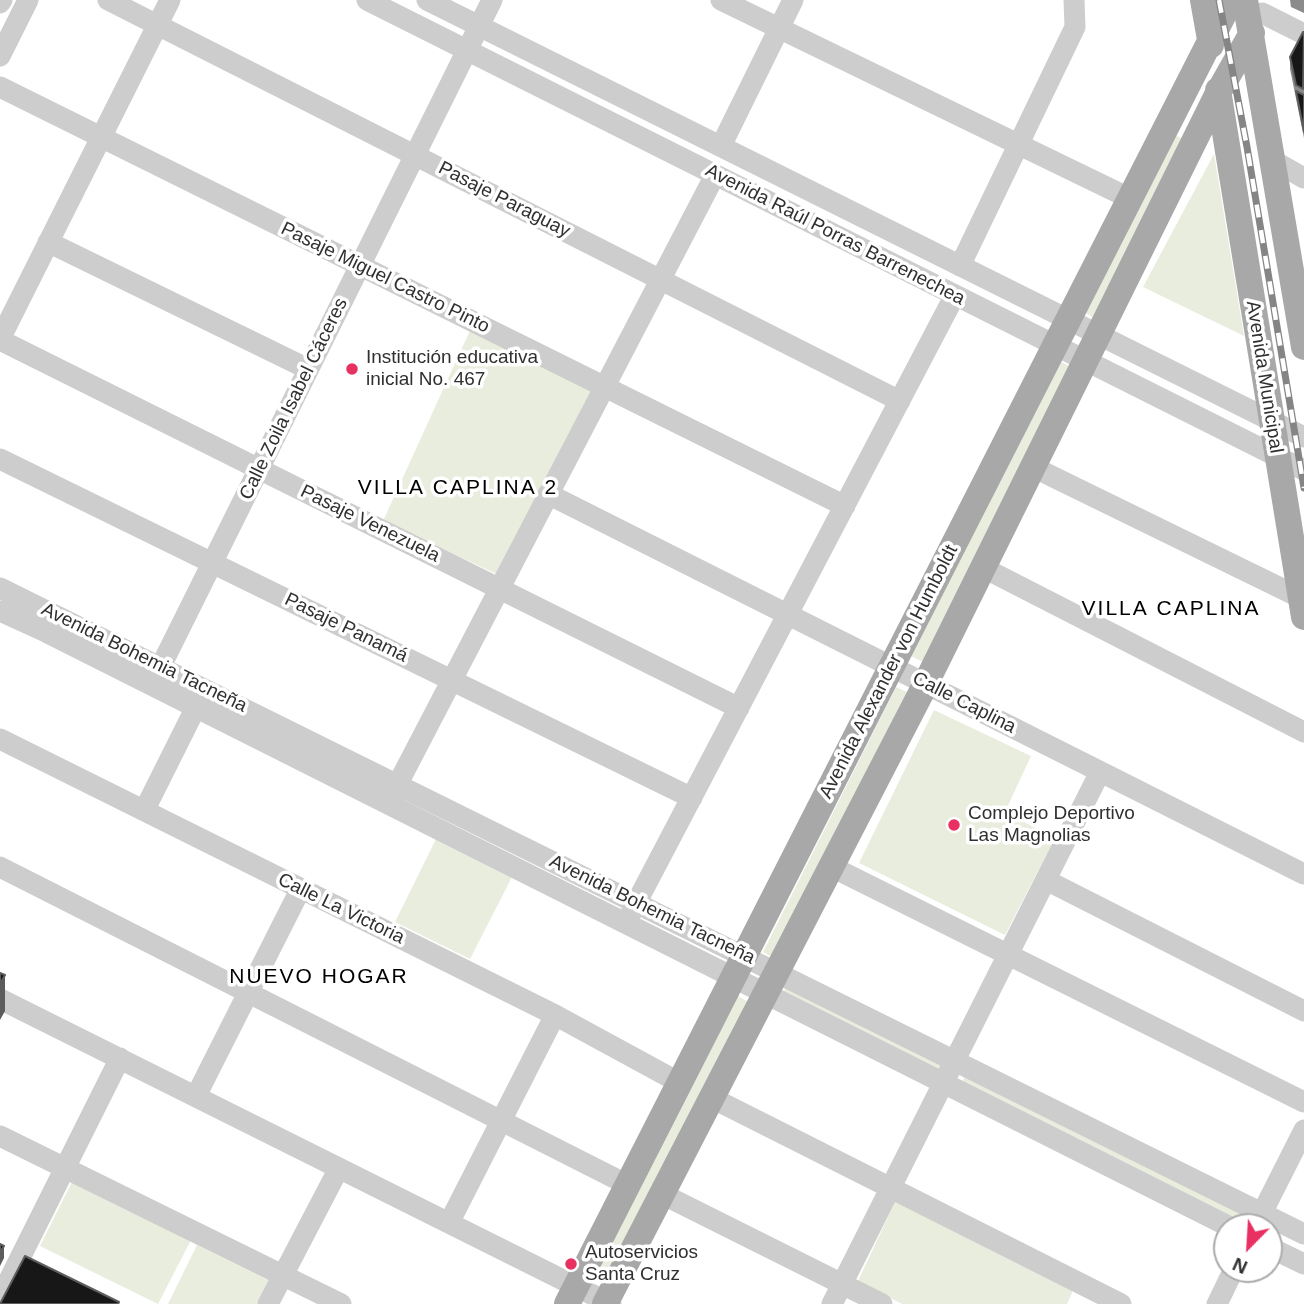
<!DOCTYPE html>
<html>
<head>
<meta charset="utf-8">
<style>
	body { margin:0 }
	#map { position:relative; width:1304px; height:1304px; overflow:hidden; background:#fff; font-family:Helvetica,sans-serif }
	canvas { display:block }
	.north { position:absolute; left:1213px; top:1213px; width:70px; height:70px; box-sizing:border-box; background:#fff; border:2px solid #acacac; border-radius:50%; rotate:204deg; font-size:19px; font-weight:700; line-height:28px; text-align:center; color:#303030 }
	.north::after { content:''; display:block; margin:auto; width:24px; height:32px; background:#e83063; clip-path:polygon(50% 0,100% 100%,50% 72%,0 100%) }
</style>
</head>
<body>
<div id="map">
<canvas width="1304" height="1304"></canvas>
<div class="north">N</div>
</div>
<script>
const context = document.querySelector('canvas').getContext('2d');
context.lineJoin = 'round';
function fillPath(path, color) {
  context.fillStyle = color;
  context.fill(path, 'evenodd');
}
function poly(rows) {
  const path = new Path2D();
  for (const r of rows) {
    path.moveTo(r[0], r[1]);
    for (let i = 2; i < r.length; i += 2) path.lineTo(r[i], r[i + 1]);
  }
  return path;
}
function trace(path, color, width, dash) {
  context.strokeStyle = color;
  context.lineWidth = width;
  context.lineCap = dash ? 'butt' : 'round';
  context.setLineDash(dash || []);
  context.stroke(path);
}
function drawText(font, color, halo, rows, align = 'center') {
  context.font = font + ' Helvetica,sans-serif';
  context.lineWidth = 7;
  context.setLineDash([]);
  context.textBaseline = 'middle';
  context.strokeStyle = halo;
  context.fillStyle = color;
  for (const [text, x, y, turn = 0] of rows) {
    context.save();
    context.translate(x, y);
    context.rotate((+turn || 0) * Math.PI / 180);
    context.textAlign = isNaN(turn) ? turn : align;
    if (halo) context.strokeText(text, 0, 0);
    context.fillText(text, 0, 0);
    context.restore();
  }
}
const green = poly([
	[1173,134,1189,142,1098,321,1086,313],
	[1214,154,1244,336,1143,287],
	[473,324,596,386,501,576,383,521],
	[1060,361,1074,369,927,664,911,656],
	[896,687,911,694,775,959,763,952],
	[934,710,1031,756,1005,812,1055,838,1005,935,859,863],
	[436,839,512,877,470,959,395,922],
	[787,985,944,1066,939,1075,782,995],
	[738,996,752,1004,606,1285,593,1278],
	[965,1076,1248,1213,1244,1223,960,1086],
	[73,1180,191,1240,158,1304,40,1246],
	[896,1200,1073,1290,1067,1304,902,1304,858,1281],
	[197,1245,270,1281,257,1304,168,1304]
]);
const minor = poly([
	[108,0,900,401],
	[367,0,1304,470],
	[427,0,1304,437],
	[721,0,1131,199],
	[0,3,2,0],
	[1262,13,1304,34],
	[0,56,28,0],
	[0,87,845,506],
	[721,146,793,0],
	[1272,160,1304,178],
	[48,242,308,369],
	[960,266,1075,27,1074,0],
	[0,339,170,0],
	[0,340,739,708],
	[0,459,692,798],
	[1033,467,1301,598],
	[548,494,1304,874],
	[982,567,1304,732],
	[0,588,1304,1234],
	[0,611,46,632,1230,1227],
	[156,676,492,0],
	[0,739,555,1015,680,1083],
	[392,795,715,175],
	[145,809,196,707],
	[0,867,628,1185],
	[832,867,1304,1102],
	[1046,880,1304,1011],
	[631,913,955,295],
	[0,999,611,1304],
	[196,1096,300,890],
	[712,1098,1121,1304],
	[0,1136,341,1304],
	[662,1194,882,1304],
	[449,1223,555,1015],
	[1255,1227,1304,1130],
	[1269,1247,1304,1264],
	[0,1298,120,1058],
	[268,1304,339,1168],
	[832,1304,1100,772],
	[1217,1304,1234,1269]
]);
const major = poly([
	[1203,0,1211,45],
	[1245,0,1304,347],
	[1218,90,1304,617],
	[567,1304,1231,0],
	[605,1304,920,695,1218,93,1252,33]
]);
const rail = poly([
	[1219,0,1247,147,1304,488]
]);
const wall = poly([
	[1290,0,1304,0,1304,13,1291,7],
	[1304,32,1304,138,1290,69,1290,57]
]);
const shadedWall = poly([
	[5,975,5,1011,0,1020,0,984],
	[4,1246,4,1258,0,1266,0,1253]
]);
const building = poly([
	[1303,32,1304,32,1303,89,1296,85,1290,57,1303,32],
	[1296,91,1304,95,1304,132,1296,91],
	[0,973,5,975,0,984,0,973],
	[0,1244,4,1246,0,1253,0,1244],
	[25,1256,119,1302,118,1304,0,1304,25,1256]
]);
const markers = [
	[352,369,7,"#e83063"],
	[954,825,7,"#e83063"],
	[571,1264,7,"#e83063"]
];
const streetNames = [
	["Pasaje Paraguay",504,200,27],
	["Avenida Raúl Porras Barrenechea",835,235,27],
	["Pasaje Miguel Castro Pinto",385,278,26],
	["Avenida Municipal",1264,377,81],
	["Calle Zoila Isabel Cáceres",294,399,-64],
	["Pasaje Venezuela",370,524,26],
	["Pasaje Panamá",346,628,26],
	["Avenida Bohemia Tacneña",144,658,26],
	["Avenida Alexander von Humboldt",889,672,-63],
	["Calle Caplina",964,703,27],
	["Calle La Victoria",341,909,26],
	["Avenida Bohemia Tacneña",652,910,26]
];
const poiNames = [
	["Institución educativa",366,358],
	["inicial No. 467",366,380],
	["Complejo Deportivo",968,814],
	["Las Magnolias",968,836],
	["Autoservicios",585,1253],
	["Santa Cruz",585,1275]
];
const neighbourhoodNames = [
	["VILLA CAPLINA 2",458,488],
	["VILLA CAPLINA",1171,609],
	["NUEVO HOGAR",319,977]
];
fillPath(green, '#e9edde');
trace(minor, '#cdcdcd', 21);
trace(major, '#a8a8a8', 26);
trace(rail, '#858585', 7);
trace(rail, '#fff', 4.5, [13]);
fillPath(wall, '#8b8b8b');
fillPath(shadedWall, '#5d5d5d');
fillPath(building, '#171717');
trace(building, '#5d5d5d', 2);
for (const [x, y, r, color] of markers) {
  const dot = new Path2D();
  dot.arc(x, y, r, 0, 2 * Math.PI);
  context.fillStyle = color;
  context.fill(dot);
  trace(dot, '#fff', 2.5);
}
drawText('19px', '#303030', '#fff', streetNames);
drawText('19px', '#303030', '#fff', poiNames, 'left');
context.letterSpacing = '2px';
drawText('21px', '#000', '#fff', neighbourhoodNames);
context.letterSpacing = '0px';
</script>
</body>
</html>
